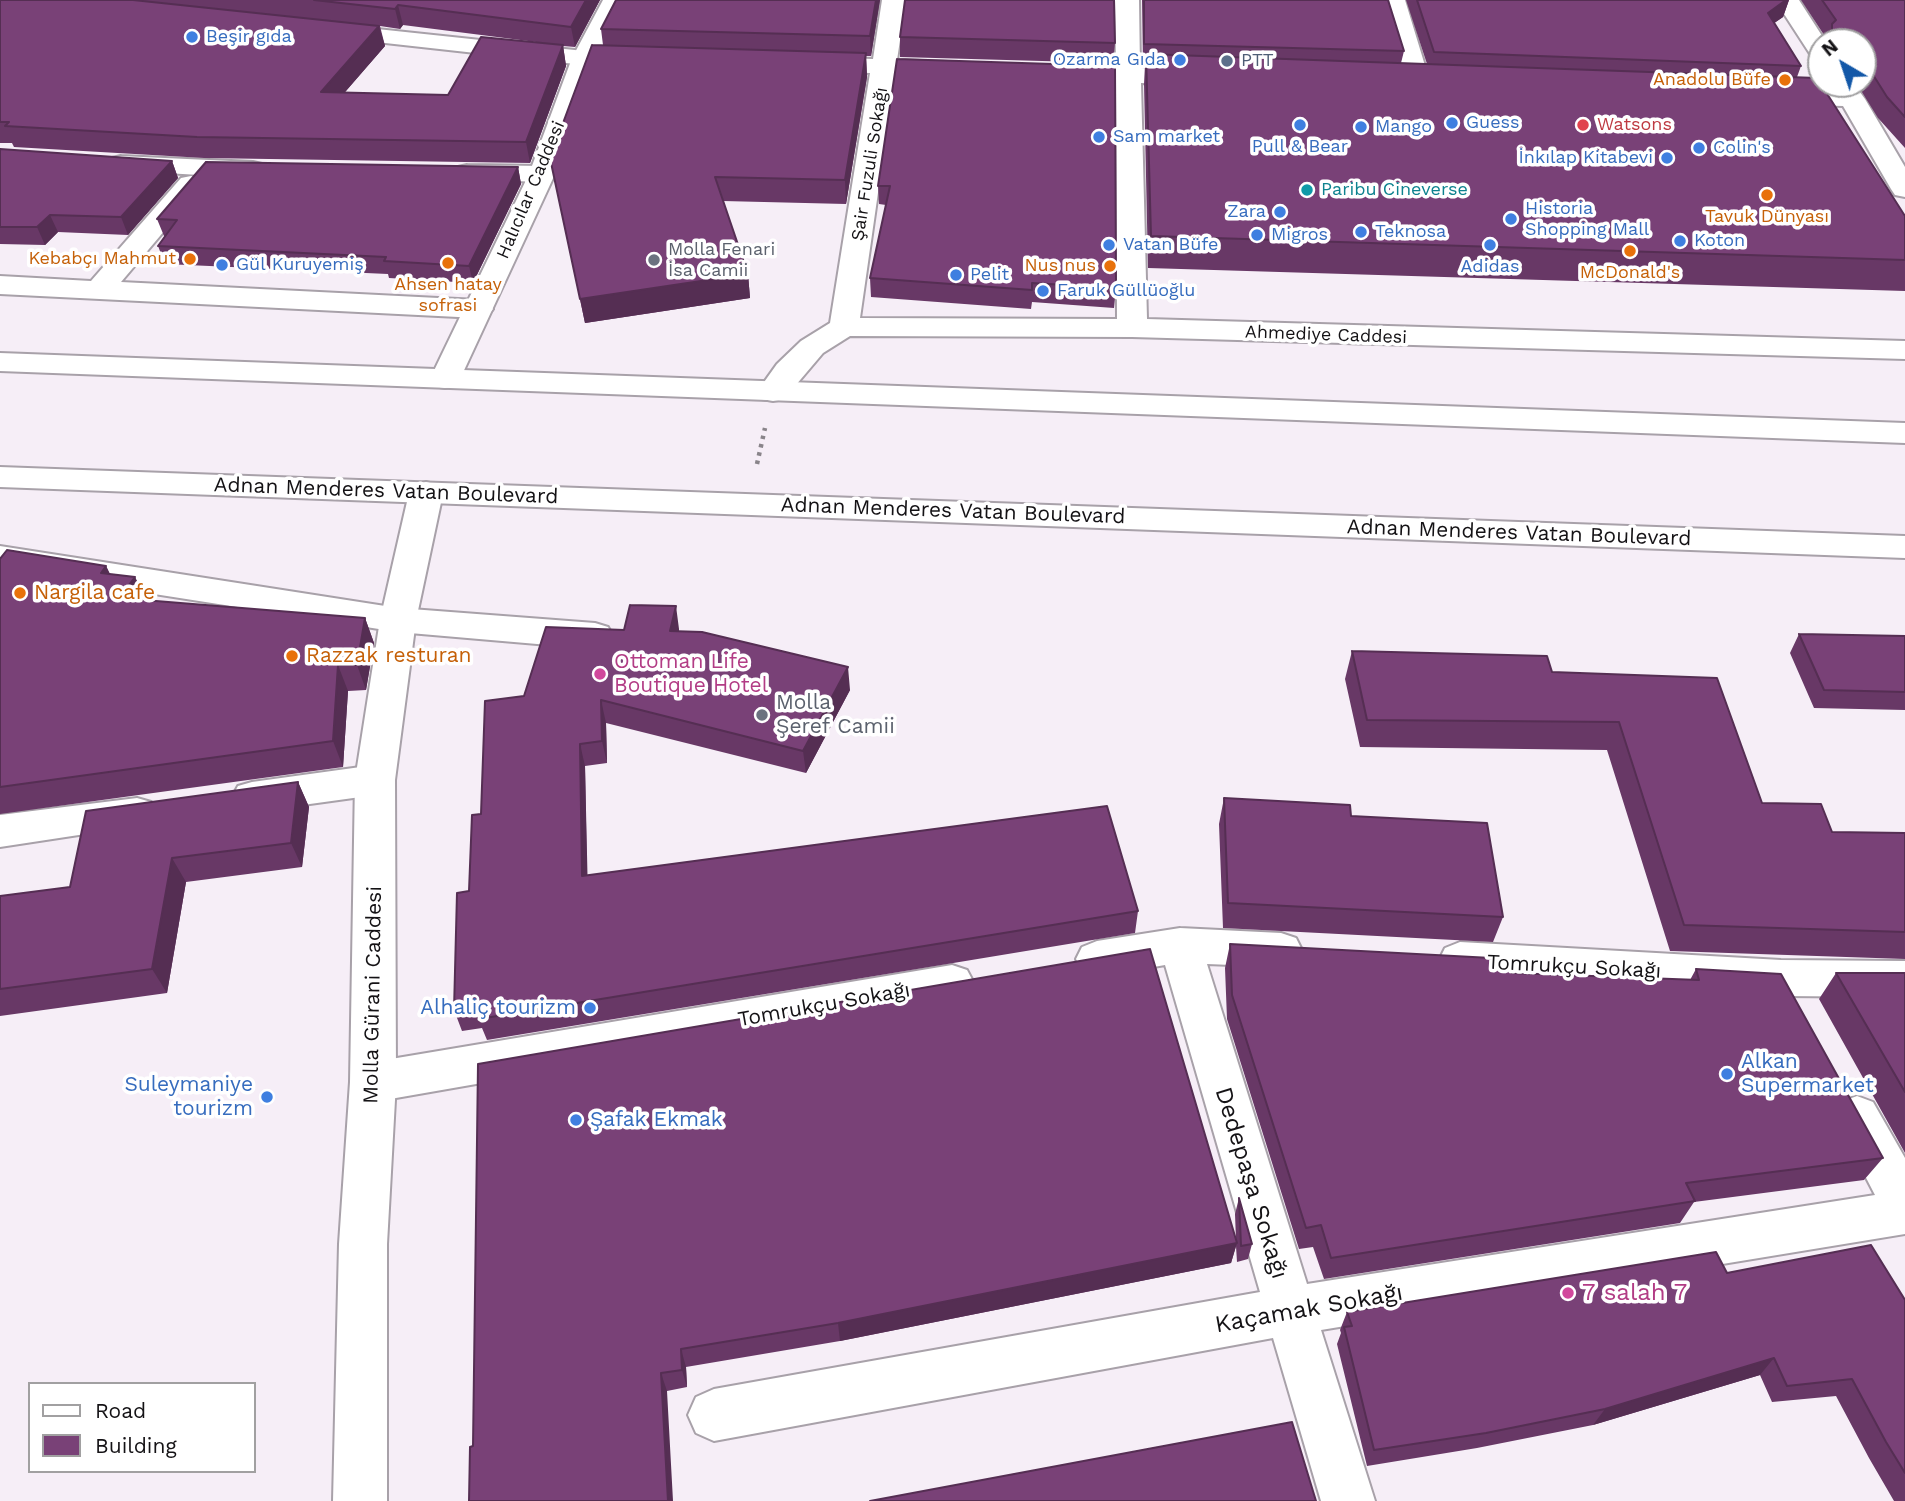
<!DOCTYPE html>
<html>
<head>
<meta charset="utf-8">
<style>
	body { margin:0 }
	#map { position:relative; width:1905px; height:1501px; overflow:hidden; background:#f6eef7; font-family:"Work Sans",sans-serif }
	canvas { display:block }
	.legend { position:absolute; left:28px; top:1382px; width:228px; height:91px; box-sizing:border-box; background:#fff; border:2px solid #a1a0a1; margin:0; padding:9px 12px; list-style:none; font-size:21px; color:#141215 }
	.legend li { display:flex; align-items:center; gap:14px; height:35px }
	.legend b { width:35px; border:2px solid #a1a0a1 }
	.north { position:absolute; left:1807px; top:28px; width:70px; height:70px; box-sizing:border-box; background:#fff; border:2px solid #a1a0a1; border-radius:50%; rotate:321deg; font-size:19px; font-weight:700; line-height:28px; text-align:center; color:#141215 }
	.north::after { content:''; display:block; margin:auto; width:24px; height:32px; background:#1358a8; clip-path:polygon(50% 0,100% 100%,50% 72%,0 100%) }
</style>
</head>
<body>
<div id="map">
<canvas width="1905" height="1501"></canvas>
<ul class="legend">
<li><b style="height:9px;background:#fff"></b>Road</li>
<li><b style="height:19px;background:#794177"></b>Building</li>
</ul>
<div class="north">N</div>
</div>
<script>
const context = document.querySelector('canvas').getContext('2d');
context.lineJoin = 'round';
function poly(rows) {
  const path = new Path2D();
  for (const r of rows) {
    path.moveTo(r[0], r[1]);
    for (let i = 2; i < r.length; i += 2) path.lineTo(r[i], r[i + 1]);
  }
  return path;
}
function trace(path, color, width, dash) {
  context.strokeStyle = color;
  context.lineWidth = width;
  context.lineCap = dash ? 'butt' : 'round';
  context.setLineDash(dash || []);
  context.stroke(path);
}
function fillPath(path, color) {
  context.fillStyle = color;
  context.fill(path, 'evenodd');
}
function drawText(font, color, halo, rows, align = 'center') {
  context.font = font + ' "Work Sans",sans-serif';
  context.lineWidth = 7;
  context.setLineDash([]);
  context.textBaseline = 'middle';
  context.strokeStyle = halo;
  context.fillStyle = color;
  for (const [text, x, y, turn = 0] of rows) {
    context.save();
    context.translate(x, y);
    context.rotate((+turn || 0) * Math.PI / 180);
    context.textAlign = isNaN(turn) ? turn : align;
    if (halo) context.strokeText(text, 0, 0);
    context.fillText(text, 0, 0);
    context.restore();
  }
}
const path = poly([
	[757,464,765,428]
]);
const minor = poly([
	[882,0,906,0,897,60,948,62,957,64,960,69,957,74,948,76,895,74,860,318,1117,319,1116,82,1064,80,1055,78,1052,73,1055,68,1064,66,1116,68,1115,0,1139,0,1140,68,1196,71,1205,73,1208,78,1205,83,1196,85,1141,83,1147,319,1905,341,1905,359,1132,337,850,336,823,353,784,399,773,401,762,399,757,392,777,364,801,341,830,323,870,73,815,71,806,69,803,64,806,59,815,57,873,59,882,0],
	[1381,0,1405,0,1430,82,1427,87,1409,87,1406,82,1381,0],
	[1775,0,1799,0,1826,42,1821,42,1821,59,1812,57,1775,0],
	[330,24,584,51,626,52,635,54,638,59,635,64,626,66,584,65,322,36,318,31,322,26,330,24],
	[1830,84,1854,84,1865,99,1905,167,1905,197,1895,195,1891,189,1843,106,1777,104,1768,101,1764,96,1768,91,1777,88,1834,91,1830,84],
	[121,156,253,162,262,164,266,170,262,176,253,178,112,170,108,164,112,158,121,156],
	[467,165,542,166,551,168,555,174,551,180,542,182,458,179,454,173,458,167,467,165],
	[191,176,201,178,204,184,121,282,478,300,488,303,493,309,488,315,478,318,0,294,0,276,91,281,181,178,191,176],
	[0,546,398,608,595,623,608,627,613,636,608,645,595,649,398,632,0,570,0,546],
	[375,765,389,770,395,780,389,790,375,795,252,812,238,808,232,797,238,786,252,782,375,765],
	[137,798,151,802,157,813,151,824,0,847,0,815,137,798],
	[1180,928,1281,933,1296,938,1302,950,1296,962,1281,967,1207,964,1307,1284,1875,1195,1834,1116,1841,1102,1857,1096,1873,1102,1905,1158,1905,1234,1321,1330,1375,1501,1321,1501,1273,1338,714,1441,696,1433,688,1415,696,1397,714,1389,1260,1292,1165,965,1097,977,1082,971,1076,959,1082,947,1097,941,1180,928],
	[1460,942,1781,960,1905,961,1905,997,1781,996,1460,978,1445,972,1439,960,1445,948,1460,942],
	[952,965,967,970,974,983,967,996,952,1001,373,1102,357,1096,350,1082,357,1068,373,1062,952,965]
]);
const tertiary = poly([
	[603,0,627,0,596,58,555,174,460,379,456,386,445,388,434,386,430,379,529,174,572,58,603,0],
	[426,482,438,485,443,493,416,620,395,780,396,1082,387,1244,387,1501,333,1501,339,1244,350,1082,355,780,380,620,409,493,414,485,426,482]
]);
const primary = poly([
	[0,353,1905,423,1905,443,0,371,0,353],
	[0,467,1905,536,1905,558,0,487,0,467]
]);
const wall = poly([
	[0,0,600,0,575,47,563,46,566,66,530,163,204,158,14,147,12,143,0,143],
	[403,25,544,43,448,95,344,93,385,46,380,26,400,29],
	[880,0,871,56,866,56,867,77,846,204,723,201,748,274,750,298,585,323,550,158,603,45,601,29],
	[1142,0,1388,0,1404,51,1401,63,1427,64,1406,0,1789,0,1783,17,1774,23,1801,66,1797,77,1905,216,1905,291,1148,268,1144,84,1145,65,1143,64],
	[1801,0,1905,0,1905,148,1878,118,1857,84,1863,84,1863,42,1825,42,1826,38],
	[900,37,1115,43,1113,63,900,57],
	[897,59,1116,288,1114,308,1032,302,1031,309,871,297,870,278,886,205,879,204,878,186],
	[0,149,172,161,178,178,128,235,58,232,45,245,0,244],
	[518,167,521,184,473,283,389,278,388,274,165,264,158,246,165,236,164,236,157,219],
	[0,559,106,566,110,574,135,577,146,601,365,618,374,643,366,690,348,691,343,767,0,814],
	[679,629,679,631,850,690,806,773,606,723,607,763,585,766,587,875,1138,911,1135,933,487,1040,482,1028,462,1031,454,1010,481,814,524,696,624,630],
	[1799,634,1905,636,1905,710,1814,708,1790,653],
	[1352,651,1552,672,1762,803,1832,832,1905,833,1905,959,1670,951,1607,750,1360,747,1345,679],
	[298,782,309,807,302,867,186,882,167,993,0,1016,0,896,70,887],
	[1224,798,1351,816,1503,917,1493,942,1223,928,1219,824],
	[1230,944,1512,973,1690,980,1696,969,1883,1158,1864,1180,1694,1202,1680,1223,1324,1279,1313,1247,1299,1249,1227,1019,1225,968],
	[1836,973,1905,973,1905,1153,1819,999],
	[478,1064,1236,1240,1235,1214,1239,1198,1252,1244,1248,1259,1237,1262,1236,1246,1231,1263,840,1341,686,1367,687,1387,667,1391,473,1446],
	[1727,1273,1905,1300,1905,1501,1894,1501,1869,1458,1836,1396,1772,1402,1760,1375,1593,1425,1477,1448,1367,1466,1337,1344,1341,1333,1340,1330,1347,1312]
]);
const shadedWall = poly([
	[586,0,600,0,575,47,571,27],
	[876,0,880,0,871,56,870,36],
	[1786,0,1789,0,1783,17,1760,33,1768,13],
	[398,5,403,25,400,29,395,9],
	[379,26,385,46,327,113,321,92],
	[563,45,566,66,530,163,526,142],
	[866,53,867,77,846,204,845,180],
	[172,161,178,178,128,235,121,217],
	[518,167,521,184,473,283,469,266],
	[50,215,58,232,45,245,37,227],
	[748,274,750,298,585,323,580,299],
	[106,566,118,591,101,573],
	[135,577,147,602,119,598],
	[676,606,679,629,674,654,670,631],
	[365,618,374,643,366,690,357,665],
	[338,665,348,691,343,767,333,741],
	[848,667,850,690,806,773,803,751],
	[601,700,606,723,607,763,602,741],
	[580,744,585,766,588,898,582,876],
	[298,782,309,807,302,867,291,843],
	[172,858,186,882,167,993,152,969],
	[1237,1243,1231,1263,840,1341,838,1323],
	[681,1349,686,1367,687,1387,682,1370],
	[1774,1358,1760,1375,1593,1425,1605,1409],
	[661,1373,667,1391,673,1501,668,1501]
]);
const building = poly([
	[0,0,133,0,379,26,321,92,448,95,481,37,563,45,526,142,197,137,5,126,9,122,0,122,0,0],
	[314,0,586,0,571,27,398,5,395,9,314,0],
	[616,0,876,0,870,36,601,29,616,0],
	[905,0,1114,0,1115,43,900,37,905,0],
	[1144,0,1388,0,1404,51,1144,44,1144,0],
	[1417,0,1786,0,1768,13,1801,66,1434,52,1417,0],
	[1822,0,1905,0,1905,117,1887,97,1865,62,1863,62,1863,42,1836,42,1832,37,1832,24,1836,20,1822,0],
	[592,45,866,53,845,180,715,177,748,274,580,299,550,158,592,45],
	[1146,54,1817,78,1905,216,1905,260,1151,236,1146,54],
	[897,59,1115,66,1116,288,1032,283,1032,290,870,278,890,186,878,186,897,59],
	[0,149,172,161,121,217,50,215,37,227,0,227,0,149],
	[206,162,518,167,469,266,384,261,386,257,158,246,177,220,157,219,206,162],
	[7,550,106,566,101,573,135,577,119,598,365,618,357,665,338,665,333,741,0,787,0,559,7,550],
	[630,605,676,606,670,631,702,632,848,667,803,751,601,700,602,741,580,744,582,876,1107,806,1138,911,479,1019,479,1006,454,1010,457,893,469,891,472,815,481,814,485,701,524,696,546,627,624,630,630,605],
	[1799,634,1905,636,1905,692,1824,690,1799,634],
	[1352,651,1547,656,1552,672,1717,678,1762,803,1821,804,1832,832,1905,833,1905,932,1684,925,1619,722,1367,720,1352,651],
	[298,782,291,843,172,858,152,969,0,989,0,896,70,887,86,811,298,782],
	[1224,798,1350,805,1351,816,1487,823,1503,917,1228,903,1224,798],
	[1230,944,1510,959,1512,973,1699,980,1696,969,1781,974,1883,1158,1686,1183,1695,1201,1331,1258,1321,1225,1306,1228,1232,995,1230,944],
	[1150,949,1237,1243,838,1323,681,1349,682,1370,661,1373,668,1501,469,1501,470,1447,473,1446,478,1064,1150,949],
	[1836,973,1905,973,1905,1092,1836,973],
	[1239,1198,1252,1244,1241,1246,1239,1198],
	[1871,1245,1905,1300,1905,1473,1886,1442,1852,1379,1787,1386,1774,1358,1605,1409,1486,1433,1374,1450,1344,1327,1352,1326,1347,1312,1716,1252,1727,1273,1871,1245],
	[1292,1422,1316,1501,870,1501,1292,1422]
]);
const markers = [
	[192,37,7,"#3f7fe0"],
	[1180,60,7,"#3f7fe0"],
	[1227,61,7,"#5c6f8a"],
	[1785,80,7,"#e8710a"],
	[1452,123,7,"#3f7fe0"],
	[1300,125,7,"#3f7fe0"],
	[1583,125,7,"#e0444e"],
	[1361,127,7,"#3f7fe0"],
	[1099,137,7,"#3f7fe0"],
	[1699,148,7,"#3f7fe0"],
	[1667,158,7,"#3f7fe0"],
	[1307,190,7,"#0f9aa8"],
	[1767,195,7,"#e8710a"],
	[1280,212,7,"#3f7fe0"],
	[1511,219,7,"#3f7fe0"],
	[1361,232,7,"#3f7fe0"],
	[1257,235,7,"#3f7fe0"],
	[1680,241,7,"#3f7fe0"],
	[1109,245,7,"#3f7fe0"],
	[1490,245,7,"#3f7fe0"],
	[1630,251,7,"#e8710a"],
	[190,259,7,"#e8710a"],
	[654,260,7,"#6b7280"],
	[448,263,7,"#e8710a"],
	[222,265,7,"#3f7fe0"],
	[1110,266,7,"#e8710a"],
	[956,275,7,"#3f7fe0"],
	[1043,291,7,"#3f7fe0"],
	[20,593,7,"#e8710a"],
	[292,656,7,"#e8710a"],
	[600,674,7,"#d1479c"],
	[762,715,7,"#6b7280"],
	[590,1008,7,"#3f7fe0"],
	[1727,1074,7,"#3f7fe0"],
	[267,1097,7,"#3f7fe0"],
	[576,1120,7,"#3f7fe0"],
	[1568,1293,7,"#d1479c"]
];
const farShopnames = [
	["Beşir gıda",206,37],
	["Ozarma Gıda",1166,60,"right"],
	["Guess",1466,123],
	["Mango",1375,127],
	["Sam market",1113,137],
	["Pull & Bear",1300,147,"center"],
	["Colin's",1713,148],
	["İnkılap Kitabevi",1653,158,"right"],
	["Historia",1525,209],
	["Shopping Mall",1525,230],
	["Zara",1266,212,"right"],
	["Teknosa",1375,232],
	["Migros",1271,235],
	["Koton",1694,241],
	["Vatan Büfe",1123,245],
	["Gül Kuruyemiş",236,265],
	["Adidas",1490,267,"center"],
	["Pelit",970,275],
	["Faruk Güllüoğlu",1057,291]
];
const farServicenames = [
	["PTT",1241,61]
];
const farFoodnames = [
	["Anadolu Büfe",1771,80],
	["Tavuk Dünyası",1767,217,"center"],
	["Kebabçı Mahmut",176,259],
	["Nus nus",1096,266],
	["McDonald's",1630,273,"center"],
	["Ahsen hatay",448,285,"center"],
	["sofrasi",448,306,"center"]
];
const farHealthnames = [
	["Watsons",1597,125]
];
const farStreetnames = [
	["Şair Fuzuli Sokağı",870,164,-81],
	["Halıcılar Caddesi",531,190,-67],
	["Ahmediye Caddesi",1326,335,2]
];
const farCulturenames = [
	["Paribu Cineverse",1321,190]
];
const farWorshipnames = [
	["Molla Fenari",668,250],
	["İsa Camii",668,271]
];
const streetNames = [
	["Adnan Menderes Vatan Boulevard",386,491,2],
	["Adnan Menderes Vatan Boulevard",953,511,2],
	["Adnan Menderes Vatan Boulevard",1519,533,2],
	["Tomrukçu Sokağı",1574,967,3],
	["Molla Gürani Caddesi",373,995,-89],
	["Tomrukçu Sokağı",824,1005,-10]
];
const foodNames = [
	["Nargila cafe",34,593],
	["Razzak resturan",306,656]
];
const hotelNames = [
	["Ottoman Life",614,662],
	["Boutique Hotel",614,686]
];
const worshipNames = [
	["Molla",776,703],
	["Şeref Camii",776,727]
];
const shopNames = [
	["Alhaliç tourizm",576,1008],
	["Alkan",1741,1062,"left"],
	["Supermarket",1741,1086,"left"],
	["Suleymaniye",253,1085],
	["tourizm",253,1109],
	["Şafak Ekmak",590,1120,"left"]
];
const nearStreetnames = [
	["Dedepaşa Sokağı",1251,1183,73],
	["Kaçamak Sokağı",1309,1309,-10]
];
const nearHotelnames = [
	["7 salah 7",1582,1293]
];
trace(minor, '#a8a1a9', 4);
trace(tertiary, '#a8a1a9', 4);
trace(primary, '#a8a1a9', 4);
trace(path, '#89848a', 4.5, [3.5, 5]);
fillPath(minor, '#fff');
fillPath(tertiary, '#fff');
fillPath(primary, '#fff');
fillPath(wall, '#683866');
fillPath(shadedWall, '#552e53');
fillPath(building, '#794177');
trace(building, '#552e53', 2);
for (const [x, y, r, color] of markers) {
  const dot = new Path2D();
  dot.arc(x, y, r, 0, 2 * Math.PI);
  context.fillStyle = color;
  context.fill(dot);
  trace(dot, '#fff', 2.5);
}
drawText('18px', '#366cbe', '#fff', farShopnames, 'left');
drawText('18px', '#4e5e75', '#fff', farServicenames, 'left');
drawText('18px', '#c56008', '#fff', farFoodnames, 'right');
drawText('18px', '#be3a42', '#fff', farHealthnames, 'left');
drawText('18px', '#141215', '#fff', farStreetnames);
drawText('18px', '#0d838f', '#fff', farCulturenames, 'left');
drawText('18px', '#5b616d', '#fff', farWorshipnames, 'left');
drawText('21px', '#141215', '#fff', streetNames);
drawText('21px', '#c56008', '#fff', foodNames, 'left');
drawText('21px', '#b23c85', '#fff', hotelNames, 'left');
drawText('21px', '#5b616d', '#fff', worshipNames, 'left');
drawText('21px', '#366cbe', '#fff', shopNames, 'right');
drawText('24px', '#141215', '#fff', nearStreetnames);
drawText('24px', '#b23c85', '#fff', nearHotelnames, 'left');
</script>
</body>
</html>
